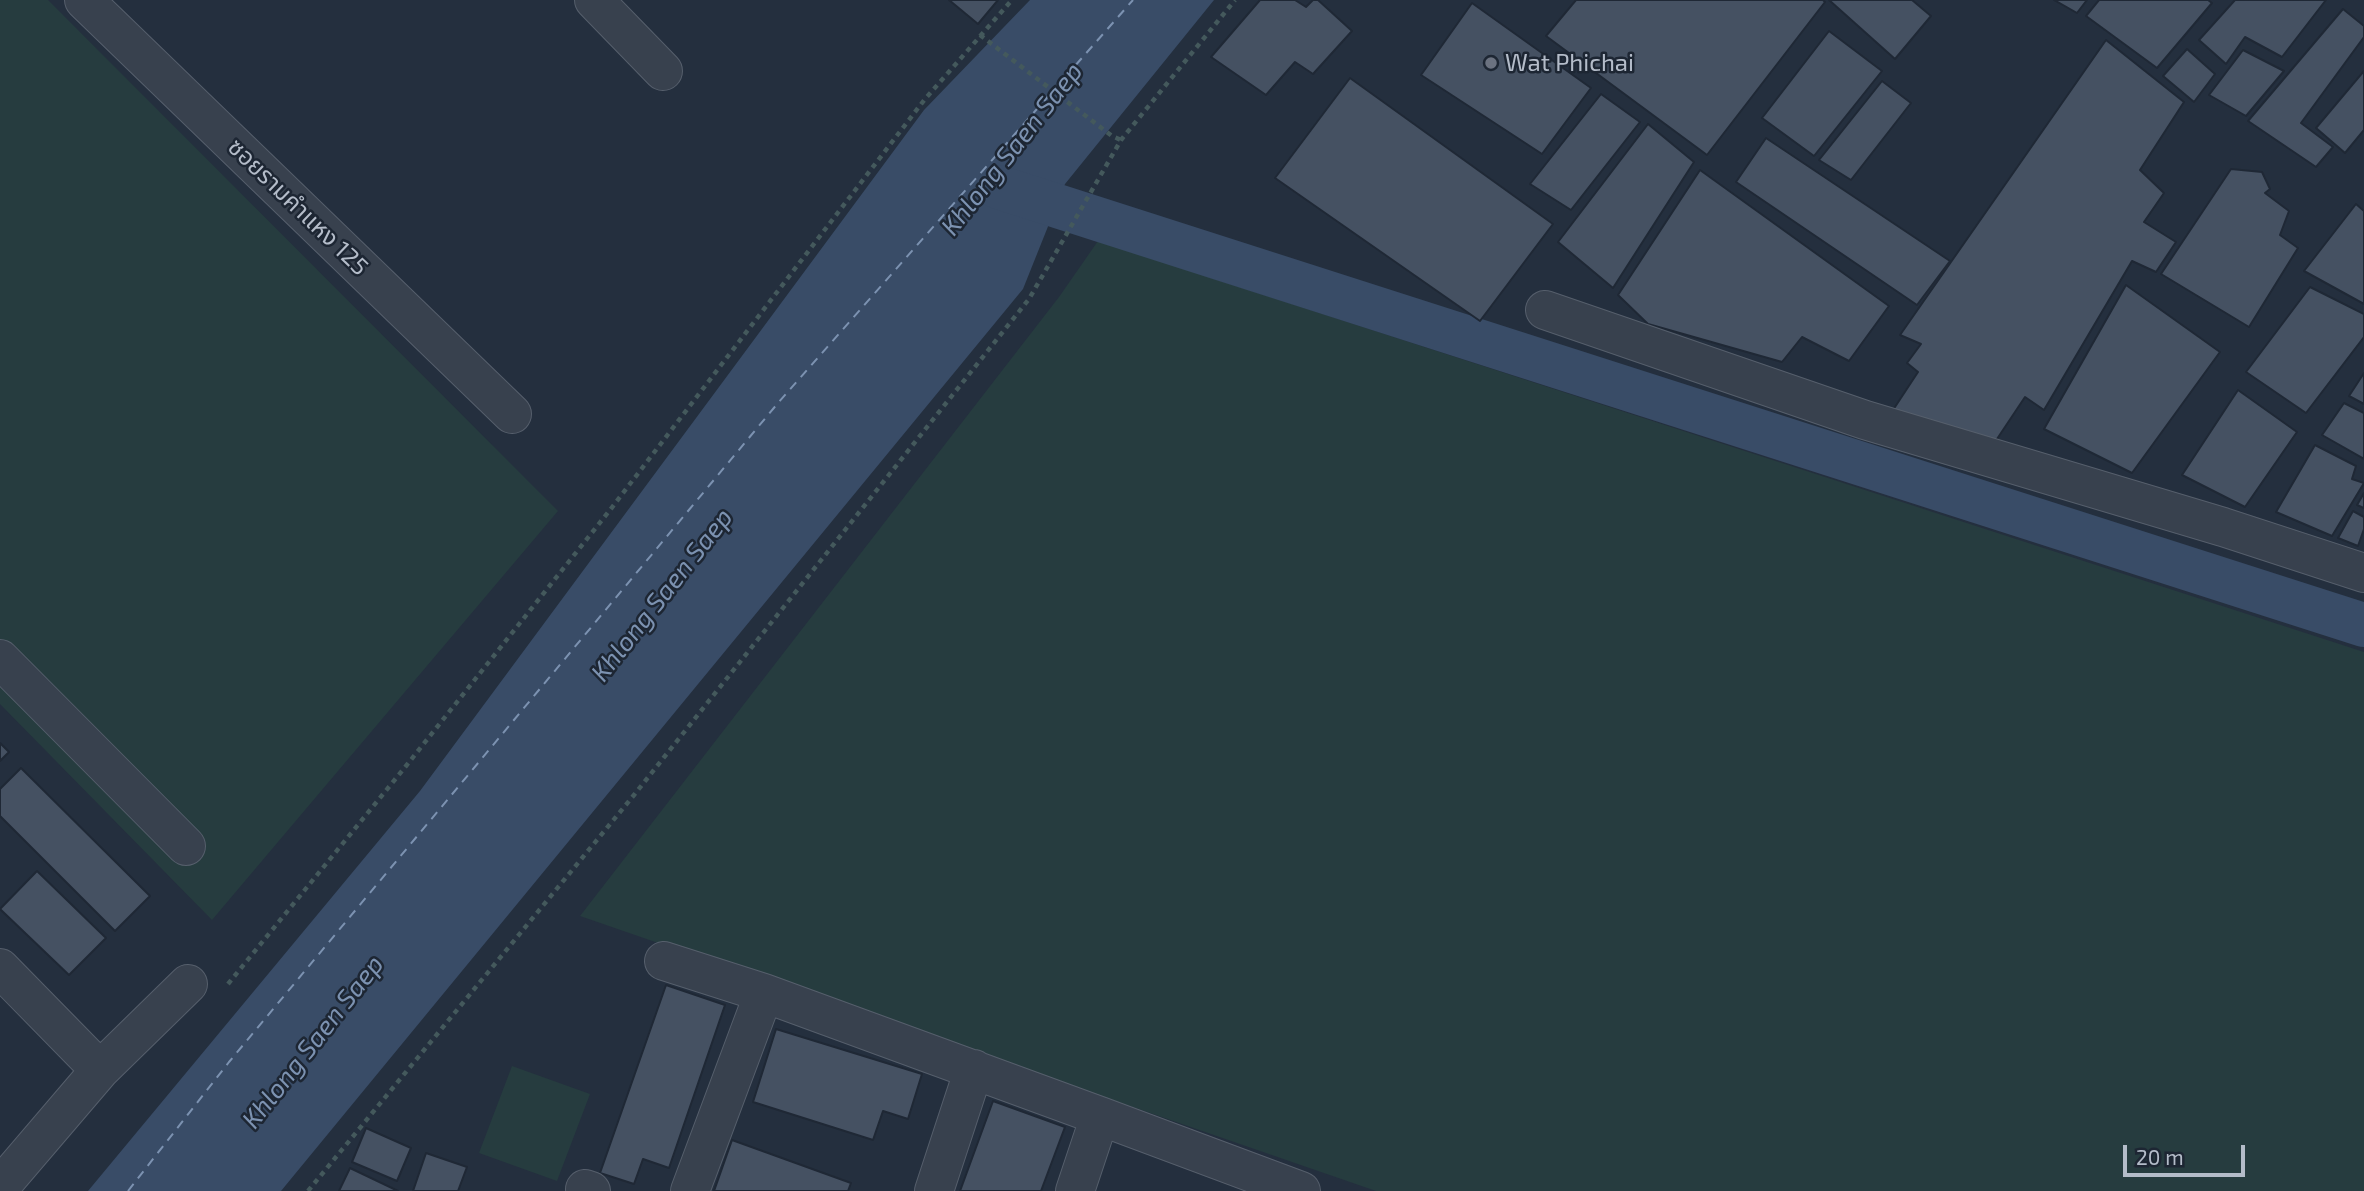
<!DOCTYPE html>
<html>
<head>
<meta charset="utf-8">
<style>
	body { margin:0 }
	#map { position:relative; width:2364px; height:1191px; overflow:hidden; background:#242f3e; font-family:"Exo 2",sans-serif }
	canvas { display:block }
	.scale { position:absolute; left:2123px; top:1145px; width:122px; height:32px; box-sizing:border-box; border:4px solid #b4bcc9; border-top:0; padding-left:9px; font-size:21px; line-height:24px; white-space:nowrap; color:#b4bcc9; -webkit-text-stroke:5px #1d2633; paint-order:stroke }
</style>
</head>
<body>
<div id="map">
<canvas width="2364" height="1191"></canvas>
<div class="scale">20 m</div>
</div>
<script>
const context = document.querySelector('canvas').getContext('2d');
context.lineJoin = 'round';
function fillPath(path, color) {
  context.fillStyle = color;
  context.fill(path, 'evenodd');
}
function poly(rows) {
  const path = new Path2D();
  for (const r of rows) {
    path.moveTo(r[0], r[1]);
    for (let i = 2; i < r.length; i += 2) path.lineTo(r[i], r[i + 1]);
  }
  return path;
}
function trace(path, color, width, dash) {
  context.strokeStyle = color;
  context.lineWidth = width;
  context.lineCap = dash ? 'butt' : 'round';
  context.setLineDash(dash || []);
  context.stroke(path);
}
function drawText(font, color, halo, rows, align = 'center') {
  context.font = font + ' "Exo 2","Noto Sans Thai",sans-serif';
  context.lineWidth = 5;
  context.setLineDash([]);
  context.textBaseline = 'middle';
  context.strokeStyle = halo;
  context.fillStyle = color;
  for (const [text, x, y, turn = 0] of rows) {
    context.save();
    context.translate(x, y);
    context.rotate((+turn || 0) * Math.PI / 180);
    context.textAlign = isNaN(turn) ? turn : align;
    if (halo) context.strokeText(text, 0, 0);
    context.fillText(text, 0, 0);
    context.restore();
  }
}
const green = poly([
	[0,0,48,0,558,511,212,920,0,704],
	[1098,241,2364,652,2364,1191,1376,1191,580,916,1059,297],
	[512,1066,590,1094,557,1181,479,1153]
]);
const water = poly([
	[1030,0,1214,0,1065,184,1023,289,281,1191,88,1191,420,791,924,110]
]);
const canal = poly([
	[998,187,2364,625]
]);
const ferry = poly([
	[128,1191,229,1062,778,403,1133,0]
]);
const building = poly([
	[949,0,998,0,978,24,949,0],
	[1260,0,1295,0,1306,7,1313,0,1318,0,1352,31,1313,74,1295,62,1266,95,1211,57,1260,0],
	[1576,0,1823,0,1825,2,1707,155,1546,36,1576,0],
	[1829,0,1912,0,1931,16,1895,59,1829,0],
	[2054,0,2087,0,2077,13,2054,0],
	[2099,0,2208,0,2212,3,2157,68,2086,16,2099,0],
	[2235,0,2326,0,2282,57,2245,37,2226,64,2199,40,2235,0],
	[1472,3,1591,88,1542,154,1421,75,1472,3],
	[2343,9,2364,26,2364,37,2301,123,2333,147,2316,167,2248,121,2343,9],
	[1829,31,1882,71,1814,156,1762,118,1829,31],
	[2106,40,2184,102,2140,170,2164,193,2144,222,2176,242,2156,272,2132,261,2044,410,2025,397,1993,445,1893,410,1918,372,1907,363,1921,344,1900,335,2106,40],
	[2187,49,2215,74,2194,102,2163,76,2187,49],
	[2243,50,2284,71,2246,116,2209,95,2243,50],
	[2364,71,2364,130,2345,153,2316,128,2364,71],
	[1350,78,1553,224,1480,321,1275,178,1350,78],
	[1882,81,1911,103,1851,180,1819,160,1882,81],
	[1601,94,1640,122,1571,210,1530,184,1601,94],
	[1648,124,1694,162,1613,288,1558,242,1648,124],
	[1766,138,1950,261,1917,305,1736,182,1766,138],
	[2231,169,2262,172,2270,189,2265,193,2289,211,2280,235,2298,248,2249,327,2161,274,2231,169],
	[1700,170,1889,306,1849,361,1802,337,1782,362,1648,324,1618,295,1700,170],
	[2356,204,2364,211,2364,304,2304,271,2356,204],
	[2126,285,2220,352,2132,473,2044,429,2126,285],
	[2310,287,2364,314,2364,337,2306,413,2246,372,2310,287],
	[2364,373,2364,404,2349,396,2364,373],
	[2238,390,2297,432,2245,507,2182,475,2238,390],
	[2344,403,2364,413,2364,459,2322,435,2344,403],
	[2315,445,2356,466,2352,479,2364,483,2332,536,2276,512,2315,445],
	[2364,493,2364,508,2357,505,2364,493],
	[2353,511,2364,517,2364,529,2358,546,2338,538,2353,511],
	[0,743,9,752,0,761,0,743],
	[21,768,150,896,115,931,0,816,0,789,21,768],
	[37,871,106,938,69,975,0,909,37,871],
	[666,985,725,1005,669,1168,643,1159,634,1184,600,1173,666,985],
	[776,1029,922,1074,908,1119,883,1111,873,1140,753,1102,776,1029],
	[993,1101,1065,1127,1041,1191,960,1191,993,1101],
	[366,1128,411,1148,397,1181,352,1162,366,1128],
	[732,1140,851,1183,848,1191,714,1191,732,1140],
	[426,1153,467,1167,458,1191,413,1191,426,1153],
	[350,1168,398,1191,339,1191,350,1168]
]);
const path = poly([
	[980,35,1112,136,1121,140],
	[228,984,406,766,610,510,925,99,1012,0],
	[308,1191,634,795,1029,299,1121,140,1235,0]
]);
const minor = poly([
	[84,0,512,414],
	[594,0,663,71],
	[1545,310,1865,420,2223,527,2364,573],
	[0,659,186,846],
	[664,961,764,993],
	[0,968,100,1070],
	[0,1187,100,1070,188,984],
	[585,1189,591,1191],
	[690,1191,764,993,1100,1116],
	[934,1191,974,1069],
	[1075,1191,1100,1116,1301,1191]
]);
const markers = [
	[1491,63,7,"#6b7280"]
];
const poiNames = [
	["Wat Phichai",1505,63]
];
const streetNames = [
	["ซอยรามคำแหง 125",298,207,44]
];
const waterNames = [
	["Khlong Saen Saep",1012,149,-52],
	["Khlong Saen Saep",662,595,-52],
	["Khlong Saen Saep",313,1042,-52]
];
fillPath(green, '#263c3f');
fillPath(water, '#394c67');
trace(canal, '#394c67', 44);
trace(ferry, '#7c92b1', 2, [9, 7]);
fillPath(building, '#455162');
trace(building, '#1f2835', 2);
trace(minor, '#565f6c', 40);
trace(path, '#44595c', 4.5, [5, 5]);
trace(minor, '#38414e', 38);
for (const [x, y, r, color] of markers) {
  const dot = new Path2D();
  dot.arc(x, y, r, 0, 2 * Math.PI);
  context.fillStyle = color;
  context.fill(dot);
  trace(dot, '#1d2633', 2.5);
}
drawText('24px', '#b4bcc9', '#1d2633', poiNames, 'left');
drawText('24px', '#b4bcc9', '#1d2633', streetNames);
drawText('italic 26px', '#7c92b1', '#1d2633', waterNames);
</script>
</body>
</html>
